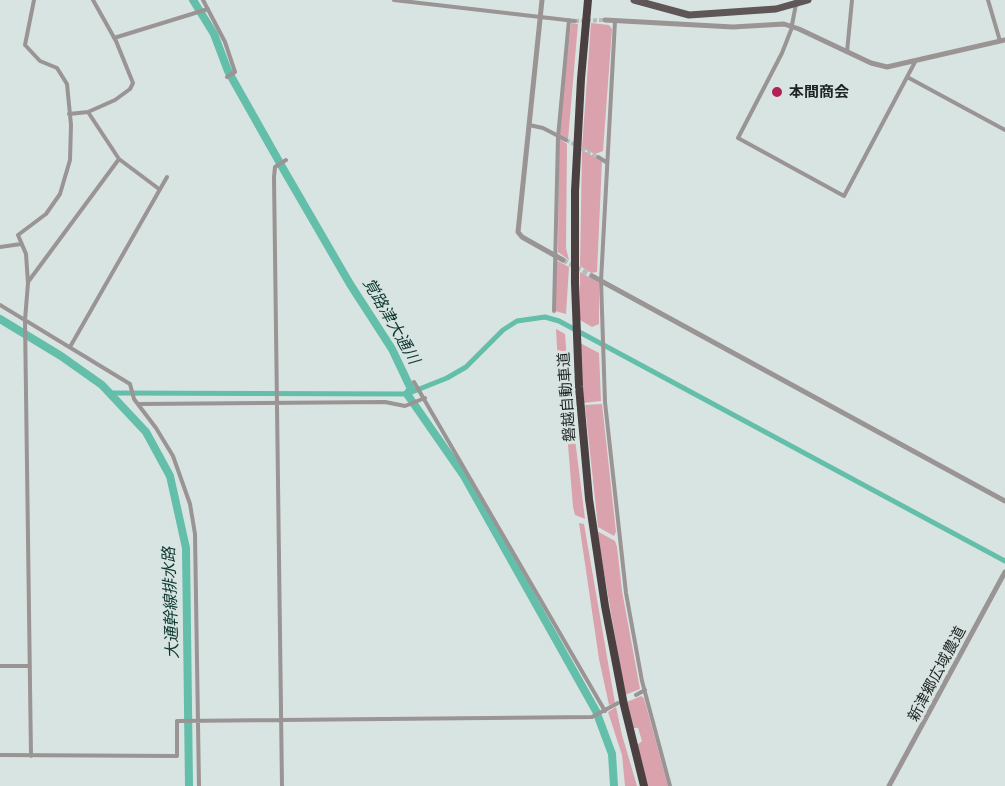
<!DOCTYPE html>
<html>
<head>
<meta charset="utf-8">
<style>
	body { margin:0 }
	canvas { display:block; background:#d8e4e1 }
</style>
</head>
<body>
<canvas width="1005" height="786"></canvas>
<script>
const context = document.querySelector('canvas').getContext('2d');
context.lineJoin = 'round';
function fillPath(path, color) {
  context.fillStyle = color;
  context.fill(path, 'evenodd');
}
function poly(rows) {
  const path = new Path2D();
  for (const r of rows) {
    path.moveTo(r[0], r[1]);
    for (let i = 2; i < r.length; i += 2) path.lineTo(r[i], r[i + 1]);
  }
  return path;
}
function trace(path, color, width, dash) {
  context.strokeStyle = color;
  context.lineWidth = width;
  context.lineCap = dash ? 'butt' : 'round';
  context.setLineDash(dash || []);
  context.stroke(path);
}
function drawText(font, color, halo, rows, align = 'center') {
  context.font = font + ' "Public Sans","Noto Sans JP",sans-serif';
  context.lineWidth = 6;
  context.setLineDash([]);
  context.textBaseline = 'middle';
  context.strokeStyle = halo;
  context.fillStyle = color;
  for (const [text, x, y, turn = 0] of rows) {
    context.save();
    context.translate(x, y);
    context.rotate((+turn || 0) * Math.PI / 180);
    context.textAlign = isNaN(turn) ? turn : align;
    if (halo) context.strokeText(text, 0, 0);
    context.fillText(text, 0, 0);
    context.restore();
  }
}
const green = poly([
	[571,23,578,24,568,139,559,135],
	[591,23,609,25,612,29,603,151,595,154,582,148],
	[559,138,567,144,566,248,569,260,558,252],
	[582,150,602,161,597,272,591,273,580,266],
	[556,260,569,267,566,314,555,311],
	[580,272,599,283,599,324,592,327,580,320],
	[556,329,565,334,570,403,564,403,559,383],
	[580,343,599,353,601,401,583,403],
	[602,404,616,532,614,536,598,527,585,405],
	[565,407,571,407,585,519,575,515,573,507],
	[579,523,584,524,615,703,609,705,599,659],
	[597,531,615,541,617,547,622,591,640,689,625,695],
	[641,696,644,698,668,786,648,786,637,745,642,741,638,728,633,728,627,702],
	[616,707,622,735,637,786,625,786,622,755,608,712]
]);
const canal = poly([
	[109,393,407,394,447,378,466,367,503,330,517,321,545,317,559,321,1005,561]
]);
const river = poly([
	[193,0,214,34,228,71,285,172,350,284,392,349,411,389,407,394,464,476,596,711,612,754,614,786],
	[0,319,61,356,102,385,146,432,170,476,186,548,189,786]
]);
const minorTunnel = poly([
	[575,21,605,20],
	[566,140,598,157]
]);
const tertiaryTunnel = poly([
	[563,260,592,276]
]);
const minor = poly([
	[203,0,225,42,235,72,227,77],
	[394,0,575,21],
	[988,0,1000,41],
	[796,4,791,30,782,53,738,138,844,196,915,62],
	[615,21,601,281,605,402,626,593,642,681,670,786],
	[114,38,208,9],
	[847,52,852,0],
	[909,78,1005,130],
	[88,112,119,159,159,189],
	[69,114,88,112,115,100,130,89,133,83,116,41,93,0],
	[529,125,543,128,566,140],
	[598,157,606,162],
	[0,247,21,244],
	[28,282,119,159],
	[0,305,130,384,134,399,156,428,173,456,190,504,195,534,199,786],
	[554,311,558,137,569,20],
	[70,347,167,177],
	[414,382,605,711],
	[139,404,385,402,405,406,425,398],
	[0,666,30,666],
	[636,695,645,690],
	[0,755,177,756,177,721,592,717,618,703],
	[31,756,25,320,28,283,26,254,18,235,46,214,60,194,70,160,71,125,67,84,57,68,40,61,25,45,34,0],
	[282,786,274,177,275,167,286,160]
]);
const tertiary = poly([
	[542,0,518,232,522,237,563,260],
	[605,20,733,27,784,24,799,29,871,63,887,67,1005,40],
	[592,276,1005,501],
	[889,786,1005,572]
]);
const primary = poly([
	[634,0,689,15,776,9,808,0]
]);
const motorway = poly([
	[588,0,581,79,575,191,575,283,579,387,589,499,605,606,624,705,644,786]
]);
const markers = [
	[777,92,6,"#b22256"]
];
const poiNames = [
	["本間商会",789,92]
];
const streetNames = [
	["磐越自動車道",567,397,-94],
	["新津郷広域農道",937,674,-62]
];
const waterNames = [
	["覚路津大通川",391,321,60],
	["大通幹線排水路",171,603,-92]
];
fillPath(green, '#daa2ad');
trace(canal, '#63beaa', 5);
trace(river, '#63beaa', 8);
trace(minorTunnel, '#b3bdbb', 4, [4, 2]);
trace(tertiaryTunnel, '#b3bdbb', 5, [5, 2.5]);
trace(minor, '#9a9495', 4);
trace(tertiary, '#9a9495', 5);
trace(primary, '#5f5657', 7);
trace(motorway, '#4a4042', 8);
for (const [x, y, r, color] of markers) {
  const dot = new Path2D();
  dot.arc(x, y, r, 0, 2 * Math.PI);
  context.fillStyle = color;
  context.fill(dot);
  trace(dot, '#d8e4e1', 2);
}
drawText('bold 15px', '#1e2322', '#d8e4e1', poiNames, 'left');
drawText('15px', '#1e2322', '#d8e4e1', streetNames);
drawText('italic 16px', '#0c372f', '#d8e4e1', waterNames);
</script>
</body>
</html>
